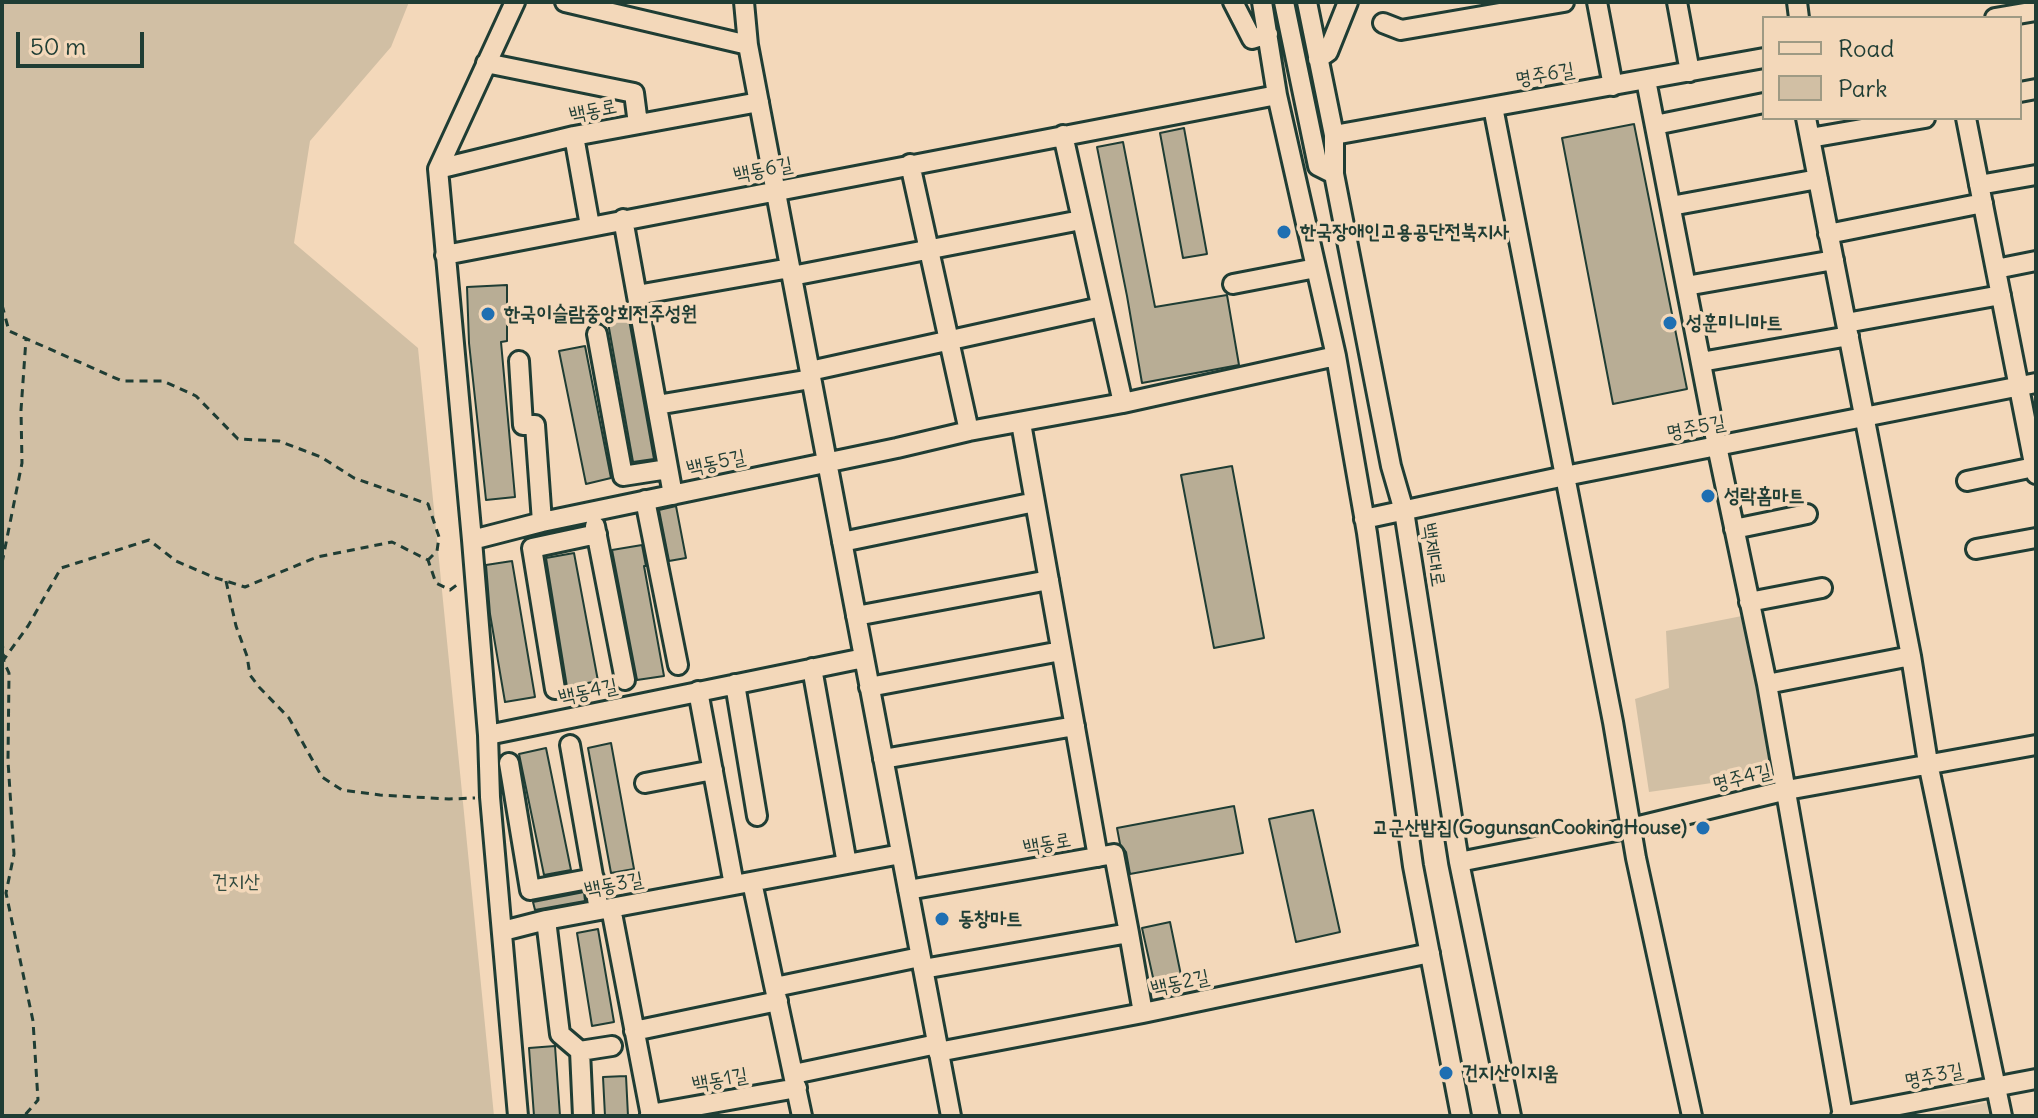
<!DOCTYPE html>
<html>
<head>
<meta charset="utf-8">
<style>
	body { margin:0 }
	#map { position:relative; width:2038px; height:1118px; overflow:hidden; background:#f3d8ba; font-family:Delius,sans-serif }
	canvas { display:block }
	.frame { position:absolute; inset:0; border:4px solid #1f3d34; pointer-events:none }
	.legend { position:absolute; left:1762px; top:16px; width:260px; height:104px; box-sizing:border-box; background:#f3d8ba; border:2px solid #9e9a84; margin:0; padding:10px 14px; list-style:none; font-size:24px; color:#1f3d34 }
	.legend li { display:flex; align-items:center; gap:16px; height:40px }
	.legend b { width:40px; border:2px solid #9e9a84 }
	.scale { position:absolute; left:16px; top:32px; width:128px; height:36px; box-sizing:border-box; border:4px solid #1f3d34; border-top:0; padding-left:10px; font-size:24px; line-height:28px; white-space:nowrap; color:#1f3d34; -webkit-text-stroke:6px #f3d8ba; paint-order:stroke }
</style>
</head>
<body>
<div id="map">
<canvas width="2038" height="1118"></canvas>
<div class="frame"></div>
<ul class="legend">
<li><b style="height:10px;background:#f3d8ba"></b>Road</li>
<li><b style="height:22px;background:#d1bfa4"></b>Park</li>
</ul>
<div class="scale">50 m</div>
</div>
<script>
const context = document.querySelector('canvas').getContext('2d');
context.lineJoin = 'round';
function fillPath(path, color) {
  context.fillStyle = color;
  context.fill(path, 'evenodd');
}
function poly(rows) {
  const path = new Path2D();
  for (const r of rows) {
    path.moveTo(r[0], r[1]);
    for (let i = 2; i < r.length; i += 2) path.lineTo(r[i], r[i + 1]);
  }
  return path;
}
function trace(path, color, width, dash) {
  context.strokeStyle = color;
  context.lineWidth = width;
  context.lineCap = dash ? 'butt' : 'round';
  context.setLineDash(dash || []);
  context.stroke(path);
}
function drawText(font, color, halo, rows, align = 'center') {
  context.font = font + ' Delius,"Poor Story",sans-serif';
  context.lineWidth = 7;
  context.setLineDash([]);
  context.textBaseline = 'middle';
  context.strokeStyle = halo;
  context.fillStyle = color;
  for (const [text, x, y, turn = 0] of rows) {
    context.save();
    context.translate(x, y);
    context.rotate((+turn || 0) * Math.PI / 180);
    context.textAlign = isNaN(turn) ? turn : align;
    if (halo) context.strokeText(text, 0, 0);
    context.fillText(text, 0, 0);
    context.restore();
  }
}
const built = poly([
	[1989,1102,1992,1116,1918,1116]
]);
const green = poly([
	[2,2,409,2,391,47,310,141,294,243,418,348,494,1116,2,1116],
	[1742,616,1775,774,1649,792,1635,699,1669,688,1666,631]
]);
const building = poly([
	[1634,124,1687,389,1613,404,1562,138,1634,124],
	[1184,128,1207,254,1183,258,1160,133,1184,128],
	[1123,142,1155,307,1227,295,1239,365,1142,383,1127,296,1097,147,1123,142],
	[507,285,507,341,501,342,515,497,486,500,469,343,467,287,507,285],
	[628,314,654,459,633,462,607,317,628,314],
	[585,346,611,478,586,484,559,351,585,346],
	[1232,466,1264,638,1214,648,1181,475,1232,466],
	[676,506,686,558,669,561,659,510,676,506],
	[642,545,646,566,644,566,664,676,637,680,612,550,642,545],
	[574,553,598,681,567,687,546,558,574,553],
	[512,561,535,697,505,702,490,614,486,565,512,561],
	[611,743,634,869,611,873,588,748,611,743],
	[546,748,571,870,544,875,519,754,546,748],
	[1234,806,1243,853,1130,874,1126,852,1120,844,1117,828,1234,806],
	[1313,810,1340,932,1296,942,1269,819,1313,810],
	[584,892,585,901,535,910,533,902,584,892],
	[1170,922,1183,985,1156,991,1142,928,1170,922],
	[598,929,614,1022,592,1026,577,933,598,929],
	[555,1046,560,1116,534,1116,529,1048,555,1046],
	[626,1076,628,1116,605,1116,603,1077,626,1076]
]);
const path = poly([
	[2,305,9,331,122,381,163,381,196,396,238,439,279,441,321,457,354,478,428,504,439,537,437,551,428,560],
	[2,563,22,463,21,410,26,339],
	[226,581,236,626,247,656,250,675,259,687,289,718,322,777,342,790,380,795,449,799,475,798],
	[2,640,4,662,9,673,8,761,14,854,6,893,33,1021,38,1100,24,1116],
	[2,662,28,626,61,568,149,540,176,561,213,577,245,587,317,557,392,542,428,560,436,583,450,590,458,584]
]);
const minor = poly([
	[515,2,438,169,472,540,488,735,490,797,518,1116],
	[565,2,748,45],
	[744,2,748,45,951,1116],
	[1233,2,1252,39,1268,34],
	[1262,2,1277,95,1336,356,1367,533,1413,866,1461,1116],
	[1284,2,1318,166,1334,174],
	[1307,2,1334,135,1334,174,1391,466,1404,511,1459,862,1511,1116],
	[1597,2,1613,86],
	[1677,2,1690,72],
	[1797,2,1799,18],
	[1995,18,2036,11],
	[1383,23,1401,30,1564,2],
	[1318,59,1328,52,1348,2],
	[486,63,634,93,638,124],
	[1646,80,1717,446,1767,684,1843,1116],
	[2020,92,2036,89],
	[1493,107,1613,722,1636,858,1692,1116],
	[1806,118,1911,656,1928,763,2002,1116],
	[1966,118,2036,474],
	[1655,125,1764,103],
	[1063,135,1123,403],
	[1334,135,1764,58],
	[574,136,590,226],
	[1810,138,1925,118],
	[910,164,969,431],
	[438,169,574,136,759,102],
	[1979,185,2036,175],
	[1671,206,1818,179],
	[623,219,673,495],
	[1828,234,1983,203],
	[445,255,1277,95],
	[1996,269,2036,261],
	[792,276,1081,220],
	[1233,284,1316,268],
	[1686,286,1834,260],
	[637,295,790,268],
	[1846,323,2001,295],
	[597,334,623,476,668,469],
	[519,361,523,425,535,425,542,522],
	[1701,362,1849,336],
	[810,371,1101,307],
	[657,405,811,379],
	[1021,423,1098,857],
	[1967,481,2034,467],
	[645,500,678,665],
	[1364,519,1565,476,2036,383],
	[595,526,625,680],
	[1734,529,1807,514],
	[472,540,542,522,897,448,969,431,1123,403,1336,356],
	[842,542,1035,502],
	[1976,549,2036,538],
	[1749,602,1822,588],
	[856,616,1049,580],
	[812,668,847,864],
	[735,684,757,816],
	[1767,684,1911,656],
	[869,687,1061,651],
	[555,689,532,548,597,534],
	[698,691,734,885],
	[488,735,864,658],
	[570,745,599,910],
	[883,759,1075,726],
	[509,763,530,890,594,878],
	[645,783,713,770],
	[1459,862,1631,828,1787,790,2036,745],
	[752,882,802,1116],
	[908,890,1114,854,1129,933],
	[611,908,651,1116],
	[546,920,560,1034,580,1051,583,1116],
	[503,931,546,920,901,854],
	[923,969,1129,933,1143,1013],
	[775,987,920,957],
	[634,1031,778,1001],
	[580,1051,612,1046],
	[938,1052,1143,1013,1430,953],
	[794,1074,937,1044],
	[650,1114,797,1088],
	[1841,1116,2036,1079]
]);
const markers = [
	[1284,232,8,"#1f6fb2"],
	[488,314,8,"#1f6fb2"],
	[1670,323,8,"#1f6fb2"],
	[1708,496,8,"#1f6fb2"],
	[1703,828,8,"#1f6fb2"],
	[942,919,8,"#1f6fb2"],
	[1446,1073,8,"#1f6fb2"]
];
const streetNames = [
	["명주6길",1545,75,-10],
	["백동로",593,111,-11],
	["백동6길",763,170,-11],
	["명주5길",1696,428,-11],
	["백동5길",716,463,-12],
	["백제대로",1433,555,81],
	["백동4길",588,692,-12],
	["명주4길",1742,778,-14],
	["백동로",1047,844,-10],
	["백동3길",614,885,-11],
	["백동2길",1180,983,-12],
	["명주3길",1934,1076,-11],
	["백동1길",720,1080,-10]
];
const poiNames = [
	["한국장애인고용공단전북지사",1300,232],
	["한국이슬람중앙회전주성원",504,314],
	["성훈미니마트",1686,323],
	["성락홈마트",1724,496],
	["고군산밥집(GogunsanCookingHouse)",1687,828,"right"],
	["동창마트",958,919],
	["건지산이지움",1462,1073]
];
const parkNames = [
	["건지산",236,882]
];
fillPath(built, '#e1cbaf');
fillPath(green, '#d1bfa4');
fillPath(building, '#b8ad95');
trace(building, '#1f3d34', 2);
trace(minor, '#1f3d34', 24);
trace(path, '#1f3d34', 3, [8, 6]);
trace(minor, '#f3d8ba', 18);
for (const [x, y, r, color] of markers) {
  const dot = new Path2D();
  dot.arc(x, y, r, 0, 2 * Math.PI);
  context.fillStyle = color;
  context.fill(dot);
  trace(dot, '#f3d8ba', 3);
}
drawText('20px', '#1f3d34', '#f3d8ba', streetNames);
drawText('bold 20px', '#1f3d34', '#f3d8ba', poiNames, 'left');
drawText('20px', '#314a3f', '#f3d8ba', parkNames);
</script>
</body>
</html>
